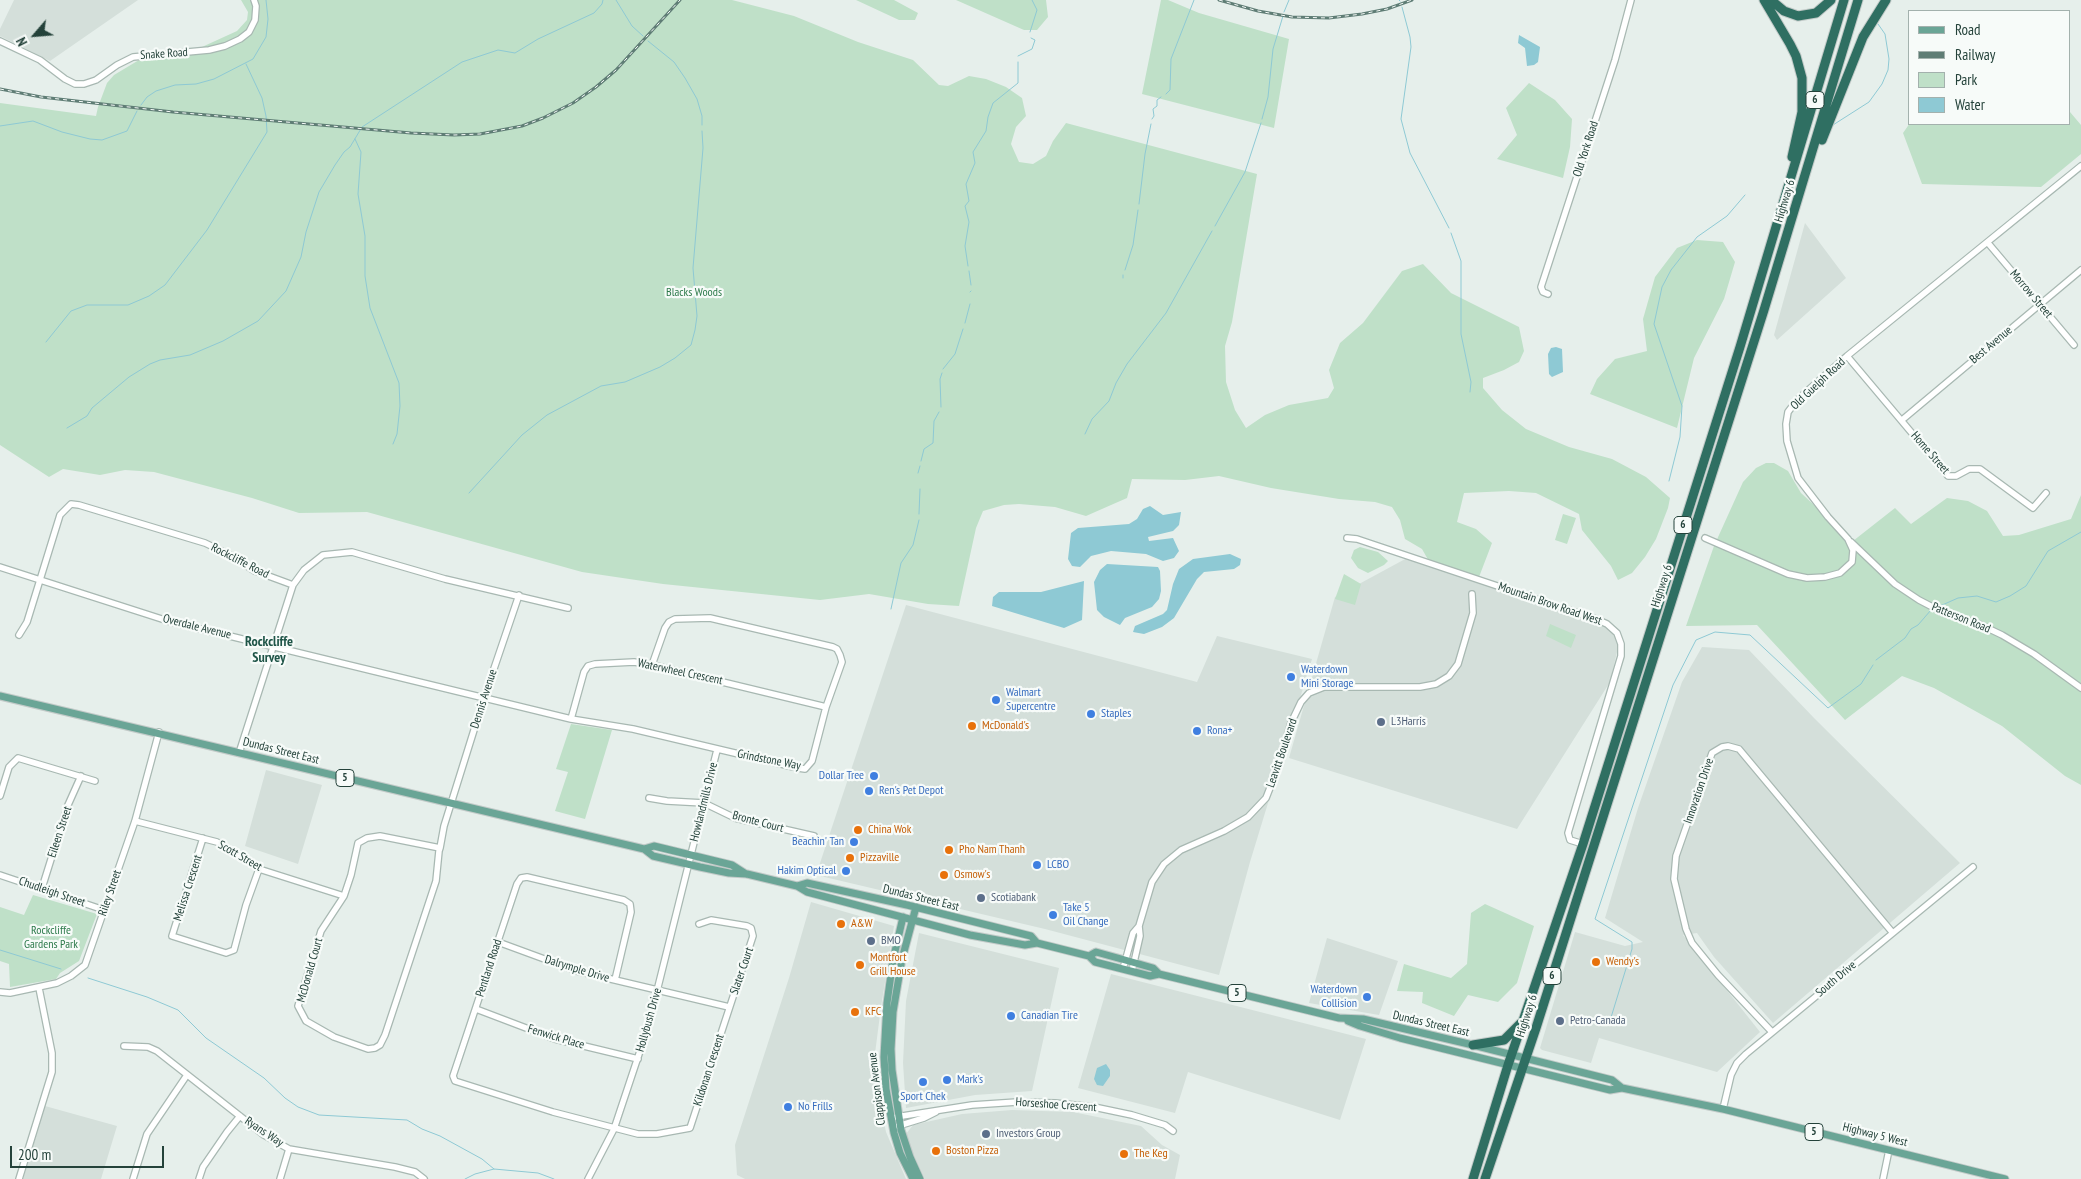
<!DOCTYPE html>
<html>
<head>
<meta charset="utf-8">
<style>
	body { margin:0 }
	#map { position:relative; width:2081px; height:1179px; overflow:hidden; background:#e6efeb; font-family:"PT Sans Narrow",sans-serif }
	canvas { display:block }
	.legend { position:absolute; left:1908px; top:10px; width:162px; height:115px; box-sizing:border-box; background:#f7fbf9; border:1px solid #a3b1ad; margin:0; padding:6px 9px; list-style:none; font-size:15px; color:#24423a }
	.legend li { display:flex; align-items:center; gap:10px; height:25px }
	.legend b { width:25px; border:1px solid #a3b1ad }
	.north { position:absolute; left:10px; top:10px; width:50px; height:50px; -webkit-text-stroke:4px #f7fbf9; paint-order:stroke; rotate:243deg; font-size:14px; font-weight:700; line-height:20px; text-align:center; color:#24423a }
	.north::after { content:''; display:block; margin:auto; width:18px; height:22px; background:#24423a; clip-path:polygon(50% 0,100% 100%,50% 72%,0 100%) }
	.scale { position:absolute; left:10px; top:1146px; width:154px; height:22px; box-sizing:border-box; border:2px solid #24423a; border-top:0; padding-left:6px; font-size:15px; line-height:18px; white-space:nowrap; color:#24423a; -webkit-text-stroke:4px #f7fbf9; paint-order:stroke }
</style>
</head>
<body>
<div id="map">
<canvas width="2081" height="1179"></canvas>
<ul class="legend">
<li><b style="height:6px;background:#6aa596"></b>Road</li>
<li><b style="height:6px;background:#5f7d75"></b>Railway</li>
<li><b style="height:14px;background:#bfe0c8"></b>Park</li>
<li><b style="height:14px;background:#8ec9d4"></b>Water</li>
</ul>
<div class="north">N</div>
<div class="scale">200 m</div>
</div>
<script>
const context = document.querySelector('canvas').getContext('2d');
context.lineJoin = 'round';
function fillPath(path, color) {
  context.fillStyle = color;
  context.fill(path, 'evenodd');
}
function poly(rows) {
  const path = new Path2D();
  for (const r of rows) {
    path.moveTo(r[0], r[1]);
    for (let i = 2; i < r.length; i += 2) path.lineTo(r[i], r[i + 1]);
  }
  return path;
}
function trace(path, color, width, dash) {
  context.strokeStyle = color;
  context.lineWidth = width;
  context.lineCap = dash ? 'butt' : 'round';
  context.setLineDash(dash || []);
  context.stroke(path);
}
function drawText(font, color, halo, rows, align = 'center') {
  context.font = font + ' "PT Sans Narrow",sans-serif';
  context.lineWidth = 4.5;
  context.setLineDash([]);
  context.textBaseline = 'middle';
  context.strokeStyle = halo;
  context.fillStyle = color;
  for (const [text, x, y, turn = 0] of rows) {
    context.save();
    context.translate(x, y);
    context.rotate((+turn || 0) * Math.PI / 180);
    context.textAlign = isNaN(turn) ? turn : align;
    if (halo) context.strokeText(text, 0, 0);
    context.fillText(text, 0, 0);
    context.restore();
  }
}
const built = poly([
	[14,0,138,0,50,61,0,36,0,29],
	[1805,223,1846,278,1777,340,1774,335],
	[1407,558,1600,623,1610,630,1617,640,1617,652,1610,682,1517,829,1289,758,1335,597],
	[906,605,1197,682,1217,636,1312,659,1250,862,1219,975,1045,929,816,875],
	[1702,647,1749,650,1814,718,1960,863,1773,1023,1714,957,1697,933,1683,935,1760,1032,1717,1072,1599,1038,1591,1063,1542,1050,1540,1048,1575,932,1625,946,1643,942,1605,918,1638,808,1682,682],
	[266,770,322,785,298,864,245,846],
	[811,902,894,926,881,1007,873,1069,886,1132,906,1179,745,1179,737,1175,735,1145,789,978],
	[919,933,1059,968,1032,1091,975,1095,906,1108,903,1063,906,1001],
	[1327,938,1398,961,1379,1015,1309,1003],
	[1111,974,1366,1039,1340,1120,1188,1072,1175,1113,1078,1088],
	[45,1106,117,1126,101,1179,23,1179],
	[1012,1110,1073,1112,1141,1126,1162,1145,1180,1155,1175,1179,925,1179,910,1147,906,1134,913,1125,962,1114]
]);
const green = poly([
	[241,0,732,0,794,16,858,42,913,60,939,85,948,86,969,76,986,79,1006,87,1022,98,1026,116,1016,127,1011,144,1019,162,1033,164,1046,156,1053,141,1066,123,1257,174,1232,322,1225,346,1226,382,1235,410,1246,428,1265,415,1289,405,1328,398,1334,388,1329,370,1340,343,1363,323,1402,271,1423,264,1451,293,1519,327,1524,351,1519,362,1504,370,1483,378,1483,388,1502,410,1526,429,1569,447,1612,459,1646,477,1670,498,1668,508,1656,539,1645,557,1632,573,1618,580,1611,566,1582,530,1579,514,1536,493,1509,491,1464,493,1457,522,1476,529,1492,543,1479,577,1430,563,1422,549,1405,539,1400,520,1392,507,1375,502,1339,499,1271,488,1219,476,1185,480,1132,479,1127,498,1086,516,1055,507,1019,504,1004,505,983,511,976,528,959,606,928,604,869,594,820,600,663,584,582,572,367,512,299,513,252,498,154,472,125,470,100,475,63,469,49,477,0,445,0,103,96,116,98,107,107,83,114,75,144,57,191,52,237,31,247,20,248,12],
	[856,0,894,0,918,13,915,20,899,20],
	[956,0,1046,0,1048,17,1037,30,1024,30],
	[1161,0,1168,0,1199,13,1289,39,1274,128,1142,94],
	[1529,83,1555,100,1572,119,1570,147,1563,178,1497,159,1517,135,1506,108],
	[2070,112,2081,125,2081,154,2041,187,1922,184,1903,133,1910,123,2070,124],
	[1697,240,1723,242,1735,262,1724,299,1694,358,1677,428,1590,394,1597,379,1615,359,1647,351,1643,319,1655,277,1677,248],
	[1766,463,1774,463,1788,471,1801,493,1853,541,1895,508,1911,524,1947,498,1968,501,1987,511,2003,536,2019,535,2071,519,2081,495,2081,785,2065,776,2002,726,1934,688,1902,676,1845,720,1757,625,1686,626,1714,546,1743,482,1756,468],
	[1563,514,1576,518,1567,544,1555,540],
	[1360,547,1378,552,1388,561,1384,565,1368,573,1358,568,1351,558,1354,550],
	[1344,574,1361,584,1355,605,1335,599],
	[1550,624,1576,635,1571,648,1546,636],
	[571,724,612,730,585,819,555,811,568,772,556,769],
	[33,895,97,914,79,961,60,973,56,979,10,987,9,964,0,961,0,907,24,915],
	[1485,904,1534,926,1517,983,1498,1002,1468,995,1454,1016,1422,1003,1423,992,1397,991,1404,964,1451,978,1467,964,1471,913]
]);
const water = poly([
	[1519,35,1540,47,1538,62,1534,65,1527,66,1525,48,1518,43],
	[1556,347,1562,349,1563,372,1552,377,1549,374,1548,354,1551,348],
	[1150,506,1163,515,1181,512,1179,525,1173,531,1148,537,1149,541,1173,538,1179,551,1174,558,1163,561,1146,554,1111,551,1091,556,1080,567,1072,566,1068,559,1071,533,1078,528,1129,524,1137,519,1143,509],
	[1230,554,1241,559,1240,565,1234,569,1204,572,1197,579,1174,618,1162,627,1144,634,1133,632,1135,626,1163,614,1167,610,1173,584,1179,569,1193,559],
	[1107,564,1158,567,1160,571,1161,591,1159,599,1152,607,1125,618,1120,625,1104,617,1097,610,1094,582,1100,570],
	[1084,581,1082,620,1064,628,992,606,993,597,999,592,1041,592],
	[1106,1064,1110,1070,1110,1076,1103,1086,1097,1085,1094,1079,1097,1068]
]);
const stream = poly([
	[616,0,632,26,643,36],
	[1399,0,1400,1],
	[1402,7,1410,37,1411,47,1401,119,1410,153,1449,228],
	[1284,12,1289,0],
	[1030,32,1037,10,1032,0],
	[648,41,674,62,685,78,697,99,702,116,702,125],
	[1018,56,1032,49,1035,40,1031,38],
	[1166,94,1170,90,1171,59,1194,0],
	[141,105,147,97,156,91,175,85,196,84,214,79,253,59,266,37,268,19,266,0],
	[1152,119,1154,116,1153,109,1157,106,1157,100,1161,97],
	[1262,119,1268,97,1273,49,1283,16],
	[1833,125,1869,102,1882,84,1888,70,1889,59,1885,34,1878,24],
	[0,126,33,121,62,132,90,139,102,140,127,131,137,111],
	[355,139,361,152,358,194,365,236,365,276,370,308,399,383,400,406,397,434,393,444],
	[1139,204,1145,154,1151,124],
	[1215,226,1245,172,1261,123],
	[1451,233,1461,261,1461,334,1471,382,1470,392],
	[968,266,965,246,969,222,965,206,969,201,966,184,975,163,973,152,986,131,988,117,993,103,1018,83,1018,62],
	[1125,270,1133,245,1138,210],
	[969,271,971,285],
	[1123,278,1123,275],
	[970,292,971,291],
	[965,323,970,304],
	[46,342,71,311,87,305,128,305,149,296,165,285,207,230,267,132,266,116,262,98,246,64],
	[943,369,955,354,963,329],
	[941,407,940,379,942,373],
	[67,428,87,416,92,408,129,377,150,364,160,360,190,355,223,341,258,321,286,291,301,257,306,232,319,192,335,165,344,152,350,147,362,127,462,62,498,50,515,53,538,39,594,13,602,4,603,0],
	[1085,434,1092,419,1109,401,1116,383,1127,364,1166,313,1212,231],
	[921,461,924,449,933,443,934,421,939,412],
	[918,473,920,466],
	[1669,481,1680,437,1682,406,1654,324,1662,287,1671,270,1697,237,1727,216,1745,195],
	[469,493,522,435,547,415,601,386,625,382,660,367,675,358,691,345,695,330,697,316,693,268,703,148,702,131],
	[919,514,920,489],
	[1940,606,1958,598,1977,596,1996,602,2010,596,2026,586,2048,551,2081,532],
	[891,609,901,563,913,545,919,520],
	[1876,660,1905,638,1911,629,1918,625,1931,610],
	[0,950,61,969],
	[88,978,147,997,178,1010,206,1038,264,1078,285,1098,298,1107,319,1115,407,1120,422,1129,440,1136,482,1159,494,1169],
	[1609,1024,1632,949,1632,942,1595,919,1673,685,1696,640,1715,632,1750,635,1828,708,1861,684,1873,665],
	[465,1179,475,1174,494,1169,538,1173,554,1179]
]);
const minor = poly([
	[0,41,40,60,65,79,75,84,84,84,96,80,117,65,133,57,209,50,225,46,240,39,249,32,255,20,256,6,254,0],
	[1988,243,2074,345],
	[1548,294,1543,292,1541,287,1615,60,1631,0],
	[1847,356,1948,476,1956,476,1969,469,1980,469,2033,508,2046,493],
	[1902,420,2081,270],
	[1347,538,1357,539,1596,619,1607,624,1617,633,1621,644,1621,656,1568,833,1570,840,1583,844],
	[1705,538,1788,574,1807,578,1825,577,1840,573,1852,562,1853,550,1848,539,1828,517,1798,478,1787,441,1786,424,1788,412,1797,400,1847,356,2081,166],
	[1851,542,1895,584,1919,600,1946,614,1979,624,2002,635,2034,654,2081,688],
	[0,567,168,621,571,719,633,729,798,768,805,769,812,761,826,707,842,662,840,655,837,649,833,647,710,618,675,619,669,622,665,628,652,665],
	[19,635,27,622,60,515,71,504,79,505,205,543,228,554,255,571,293,585],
	[571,719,584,672,588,666,595,664,634,662,652,665,826,707],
	[239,753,293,585,304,570,323,555,352,552,445,579,568,608],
	[0,796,9,767,18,758,95,781],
	[649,798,667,801,704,803,735,818,814,836],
	[135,821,217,842,259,869,344,896],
	[203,838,172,936,226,953,234,950,246,905,259,869],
	[440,848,380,836,367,838,358,843,351,875,344,896,321,931,298,1006,306,1021,334,1037,368,1049,375,1048,380,1045,385,1035,436,881,439,851,440,848,444,826,484,698,519,595],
	[0,875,104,910],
	[42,888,68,805,81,776],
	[498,942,577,971,729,1007],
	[1123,969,1133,933,1139,926],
	[1132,971,1140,936,1139,926,1152,882,1164,864,1181,850,1224,831,1248,817,1266,798,1275,775,1291,723,1301,702,1309,693,1324,687,1420,687,1436,684,1449,676,1458,664,1473,613,1472,594],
	[615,980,631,912,630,904,624,900,527,877,521,878,517,884,453,1076,455,1081,553,1112,638,1134,657,1134,690,1128,753,936,751,928,747,926,711,920,699,924],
	[0,992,10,993,57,983,71,976,85,965,135,821,159,732],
	[476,1009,555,1039,638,1059],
	[1772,1032,1718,975,1692,943,1686,929,1674,879,1676,856,1712,753,1722,747,1728,746,1739,749,1892,932],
	[124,1046,148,1047,157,1051,264,1135,289,1149,395,1167,415,1172,424,1179],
	[1723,1109,1731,1075,1737,1063,1746,1054,1973,867],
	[896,1117,972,1105,1017,1102,1055,1103,1094,1107,1132,1115,1165,1125,1173,1131],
	[898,1126,924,1118,936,1112],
	[19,1179,52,1072,52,1053,39,988],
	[133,1179,147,1134,187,1075],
	[199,1179,203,1167,227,1132,240,1116],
	[280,1179,289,1149],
	[588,1179,614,1129,648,1027,717,750],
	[1883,1179,1889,1150]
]);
const major = poly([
	[0,696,644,849,653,856,700,867,729,873,747,874,797,886,807,892,970,935,1025,945,1037,943,1089,956,1095,962,1150,976,1159,974,1339,1018,1363,1019,1473,1045,1612,1080,1622,1088],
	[644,849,654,846,732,865,746,874],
	[797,886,807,883,907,905,1031,936,1037,943],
	[916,907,902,959,893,1012,891,1049,892,1070,901,1130,910,1157,920,1179],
	[903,917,893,960,887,1003,884,1057,886,1089,894,1133,900,1153,913,1179],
	[1089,956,1096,952,1125,960,1153,968,1159,974],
	[1348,1021,1360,1026,1400,1038,1610,1090,1622,1088,1723,1109,2005,1179]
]);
const highway = poly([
	[1764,0,1790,44,1796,56,1802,78,1802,112,1792,157],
	[1771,0,1784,11,1798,16,1816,13,1831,0],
	[1822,140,1863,37,1886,0],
	[1473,1045,1504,1040,1521,1023],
	[1473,1179,1508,1065,1583,844,1740,347,1844,0],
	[1485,1179,1536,1028,1764,310,1858,0]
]);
const rail = poly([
	[1219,0,1258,11,1292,17,1329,18,1362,14,1387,9,1412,0],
	[0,89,41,97,173,112,411,133,454,135,480,134,522,126,543,118,573,103,596,87,616,70,680,0]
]);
const markers = [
	[1291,677,5,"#3f7fe0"],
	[996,700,5,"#3f7fe0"],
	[1091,714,5,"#3f7fe0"],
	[1381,722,5,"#5c6f8a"],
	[972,726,5,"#e8710a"],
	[1197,731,5,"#3f7fe0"],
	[874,776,5,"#3f7fe0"],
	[869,791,5,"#3f7fe0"],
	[858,830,5,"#e8710a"],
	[854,842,5,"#3f7fe0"],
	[949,850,5,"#e8710a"],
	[850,858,5,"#e8710a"],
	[1037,865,5,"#3f7fe0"],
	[846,871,5,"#3f7fe0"],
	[944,875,5,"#e8710a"],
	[981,898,5,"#5c6f8a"],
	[1053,915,5,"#3f7fe0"],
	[841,924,5,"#e8710a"],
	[871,941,5,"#5c6f8a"],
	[1596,962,5,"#e8710a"],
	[860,965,5,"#e8710a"],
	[1367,997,5,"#3f7fe0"],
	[855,1012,5,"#e8710a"],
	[1011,1016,5,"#3f7fe0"],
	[1560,1021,5,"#5c6f8a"],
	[947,1080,5,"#3f7fe0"],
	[923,1082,5,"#3f7fe0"],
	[788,1107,5,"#3f7fe0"],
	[986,1134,5,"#5c6f8a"],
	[936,1151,5,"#e8710a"],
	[1124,1154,5,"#e8710a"]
];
const shields = [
	[1815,100,18],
	[1683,525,18],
	[345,778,18],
	[1552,976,18],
	[1237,993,18],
	[1814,1132,18]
];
const shieldNames = [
	["6",1815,100],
	["6",1683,525],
	["5",345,778],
	["6",1552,976],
	["5",1237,993],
	["5",1814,1132]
];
const streetNames = [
	["Snake Road",164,54,-4],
	["Old York Road",1586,149,-72],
	["Highway 6",1785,201,-73],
	["Morrow Street",2031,294,50],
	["Best Avenue",1991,345,-40],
	["Old Guelph Road",1818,384,-43],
	["Home Street",1930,453,49],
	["Rockcliffe Road",240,561,27],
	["Highway 6",1662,586,-72],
	["Mountain Brow Road West",1550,604,19],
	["Patterson Road",1961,618,22],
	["Overdale Avenue",197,627,14],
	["Waterwheel Crescent",680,672,12],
	["Dennis Avenue",484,699,-72],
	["Dundas Street East",281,751,14],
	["Leavitt Boulevard",1282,753,-71],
	["Grindstone Way",769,760,11],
	["Innovation Drive",1699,791,-71],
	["Howlandmills Drive",704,802,-76],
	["Bronte Court",758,822,15],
	["Eileen Street",60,832,-72],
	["Scott Street",240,856,30],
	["Melissa Crescent",188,888,-72],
	["Chudleigh Street",52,892,19],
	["Riley Street",110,893,-71],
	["Dundas Street East",921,898,14],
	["Pentland Road",489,968,-72],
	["Dalrymple Drive",577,969,17],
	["McDonald Court",310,970,-74],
	["Slater Court",742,971,-71],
	["South Drive",1836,979,-40],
	["Highway 6",1527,1016,-72],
	["Hollybush Drive",649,1020,-74],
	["Dundas Street East",1431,1024,13],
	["Fenwick Place",556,1037,17],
	["Kildonan Crescent",709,1070,-72],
	["Clappison Avenue",877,1089,-97],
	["Horseshoe Crescent",1056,1105,4],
	["Ryans Way",264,1132,34],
	["Highway 5 West",1875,1135,14]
];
const parkNames = [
	["Blacks Woods",694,293],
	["Rockcliffe",51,931],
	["Gardens Park",51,945]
];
const shopNames = [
	["Waterdown",1301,670],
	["Mini Storage",1301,684],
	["Walmart",1006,693],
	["Supercentre",1006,707],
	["Staples",1101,714],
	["Rona+",1207,731],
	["Dollar Tree",864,776,"right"],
	["Ren's Pet Depot",879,791],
	["Beachin' Tan",844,842,"right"],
	["LCBO",1047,865],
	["Hakim Optical",836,871,"right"],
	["Take 5",1063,908],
	["Oil Change",1063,922],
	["Waterdown",1357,990,"right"],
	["Collision",1357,1004,"right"],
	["Canadian Tire",1021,1016],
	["Mark's",957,1080],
	["Sport Chek",923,1097,"center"],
	["No Frills",798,1107]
];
const serviceNames = [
	["L3Harris",1391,722],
	["Scotiabank",991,898],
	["BMO",881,941],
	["Petro-Canada",1570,1021],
	["Investors Group",996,1134]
];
const foodNames = [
	["McDonald's",982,726],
	["China Wok",868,830],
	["Pho Nam Thanh",959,850],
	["Pizzaville",860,858],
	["Osmow's",954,875],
	["A&W",851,924],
	["Montfort",870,958],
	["Grill House",870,972],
	["Wendy's",1606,962],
	["KFC",865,1012],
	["Boston Pizza",946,1151],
	["The Keg",1134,1154]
];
const neighbourhoodNames = [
	["Rockcliffe",269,642],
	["Survey",269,658]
];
fillPath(built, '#d4dfda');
fillPath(green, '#bfe0c8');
fillPath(water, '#8ec9d4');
trace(stream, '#8ec9d4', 1);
trace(minor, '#a8b8b2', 8);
trace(major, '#c2cac8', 9);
trace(highway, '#c2cac8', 11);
trace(minor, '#fff', 5.5);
trace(major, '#6aa596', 7);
trace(highway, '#2f6f62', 9);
trace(rail, '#5f7d75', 3);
trace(rail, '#f7fbf9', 1, [4]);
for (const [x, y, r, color] of markers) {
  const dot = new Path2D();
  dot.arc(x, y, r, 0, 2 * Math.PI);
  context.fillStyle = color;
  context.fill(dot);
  trace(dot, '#f7fbf9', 2);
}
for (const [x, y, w] of shields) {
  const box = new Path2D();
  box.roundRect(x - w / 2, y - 8.5, w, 17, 4);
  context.fillStyle = '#f7fbf9';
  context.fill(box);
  trace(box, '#24423a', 1);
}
drawText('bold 11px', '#24423a', null, shieldNames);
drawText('12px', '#24423a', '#f7fbf9', streetNames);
drawText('12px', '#2d7a4b', '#f7fbf9', parkNames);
drawText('12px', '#366cbe', '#f7fbf9', shopNames, 'left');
drawText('12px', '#4e5e75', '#f7fbf9', serviceNames, 'left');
drawText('12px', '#c56008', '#f7fbf9', foodNames, 'left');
drawText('bold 14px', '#1f5548', '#f7fbf9', neighbourhoodNames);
</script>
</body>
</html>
